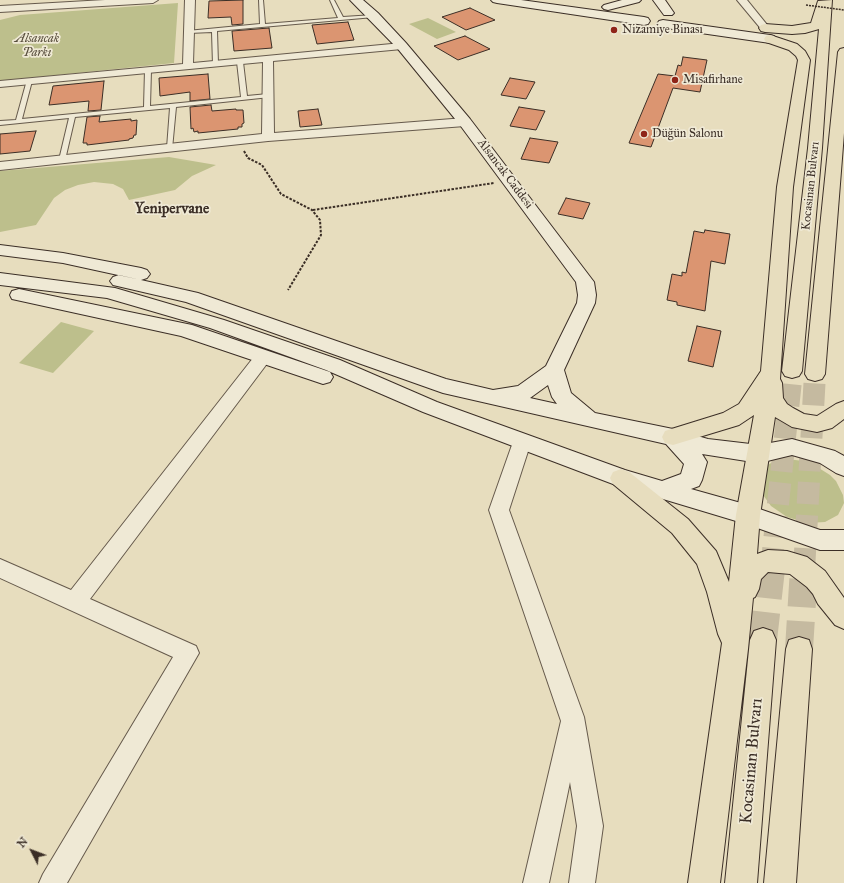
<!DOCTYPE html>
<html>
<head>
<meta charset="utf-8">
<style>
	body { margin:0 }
	#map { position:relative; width:844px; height:883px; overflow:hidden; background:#e7ddbe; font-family:"IM FELL Great Primer",serif }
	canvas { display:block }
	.north { position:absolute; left:12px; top:831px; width:40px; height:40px; -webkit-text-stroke:3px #efe9d5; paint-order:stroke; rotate:312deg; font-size:11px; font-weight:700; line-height:16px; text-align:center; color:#3b2e26 }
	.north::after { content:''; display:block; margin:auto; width:14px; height:18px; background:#3b2e26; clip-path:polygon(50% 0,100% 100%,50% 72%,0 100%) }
</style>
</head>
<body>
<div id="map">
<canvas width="844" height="883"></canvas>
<div class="north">N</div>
</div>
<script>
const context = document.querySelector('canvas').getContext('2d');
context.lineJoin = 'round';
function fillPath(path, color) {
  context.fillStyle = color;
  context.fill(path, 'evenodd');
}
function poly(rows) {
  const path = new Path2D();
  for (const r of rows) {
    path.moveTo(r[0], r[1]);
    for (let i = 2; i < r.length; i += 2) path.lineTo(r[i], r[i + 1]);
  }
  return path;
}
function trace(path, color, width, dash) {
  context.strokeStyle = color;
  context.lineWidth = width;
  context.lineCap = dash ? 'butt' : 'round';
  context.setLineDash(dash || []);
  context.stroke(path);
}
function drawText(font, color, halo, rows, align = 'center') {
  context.font = font + ' "IM FELL Great Primer",serif';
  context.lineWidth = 3.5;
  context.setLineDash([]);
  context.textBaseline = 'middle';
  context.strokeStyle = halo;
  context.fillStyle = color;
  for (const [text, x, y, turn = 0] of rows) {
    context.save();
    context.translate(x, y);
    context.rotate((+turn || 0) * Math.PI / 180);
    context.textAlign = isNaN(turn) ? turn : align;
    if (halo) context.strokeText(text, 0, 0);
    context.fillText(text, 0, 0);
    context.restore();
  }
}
const green = poly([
	[178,3,174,63,0,81,0,20,20,15],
	[428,18,456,32,437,39,409,24],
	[169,157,216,165,192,176,175,190,129,200,123,189,113,184,94,182,78,185,65,190,54,198,36,225,0,232,0,171],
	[61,322,94,331,53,373,19,363],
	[786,459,804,461,814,465,830,475,836,481,843,495,844,503,838,515,825,522,807,523,787,517,771,506,761,492,765,467,771,463]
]);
const building = poly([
	[243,0,243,24,232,25,231,17,208,18,209,1,243,0],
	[470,8,495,20,466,30,442,17,470,8],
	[348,22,354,40,317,44,312,25,348,22],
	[269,28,272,48,234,51,232,31,269,28],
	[465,36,490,49,458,60,434,46,465,36],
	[683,57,707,60,700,92,673,88,651,147,629,143,658,74,675,76,678,65,681,66,683,57],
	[208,74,210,99,190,101,190,92,160,96,159,78,208,74],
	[510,78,535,82,526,99,501,95,510,78],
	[104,81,101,110,88,111,89,101,49,105,53,86,104,81],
	[211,105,212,111,236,109,236,110,243,110,244,123,242,124,242,127,238,127,238,129,198,133,198,131,194,132,193,128,191,129,190,107,211,105],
	[519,107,545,111,536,130,510,126,519,107],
	[318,109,322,125,300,127,298,111,318,109],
	[100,116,99,122,131,119,131,121,137,120,136,135,134,135,133,138,129,139,129,140,87,145,87,143,83,143,87,117,100,116],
	[36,131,30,151,0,154,0,134,36,131],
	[530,138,558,142,549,163,521,159,530,138],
	[566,198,590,203,583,219,558,214,566,198],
	[705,230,730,234,725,264,711,261,705,311,677,305,677,302,667,300,672,274,682,276,682,272,686,273,694,231,704,233,705,230],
	[697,326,721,331,713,367,688,361,697,326]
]);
const highwayTunnelFar1 = poly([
	[771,570,792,371],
	[804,570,815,374]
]);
const highwayTunnel = poly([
	[763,640,771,569],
	[799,649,804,569]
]);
const path = poly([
	[244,151,248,158,262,165,281,194,312,210,320,220,321,235,288,290],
	[313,210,494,183]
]);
const lane = poly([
	[259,0,263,0,265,24,338,18,330,0,334,0,343,17,374,15,376,16,374,17,217,31,218,64,213,65,212,32,189,33,187,32,187,31,260,24,259,0],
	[240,60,243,62,247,96,268,94,270,95,270,97,176,107,172,149,167,148,170,108,75,117,65,160,62,162,59,160,69,118,0,125,0,121,16,120,27,80,32,81,22,119,144,107,145,70,148,68,151,70,150,106,241,97,237,62,240,60]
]);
const street = poly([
	[105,0,158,0,153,3,0,12,0,6,105,0],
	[185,0,195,0,193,63,402,43,407,46,402,49,273,61,274,133,465,118,469,120,471,122,469,124,465,126,268,141,0,170,0,162,262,134,263,62,0,87,0,81,183,64,185,0],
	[737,0,747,0,768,26,770,28,768,30,762,30,737,0],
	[263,351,269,353,271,357,269,361,90,599,196,646,199,653,67,883,39,883,43,874,173,657,0,578,0,559,71,590,257,353,263,351],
	[522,435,528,437,531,442,509,510,584,717,603,826,595,883,569,883,577,826,570,782,549,883,523,883,561,721,489,510,513,442,516,437,522,435]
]);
const secondary = poly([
	[350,0,363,0,378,13,406,43,470,119,594,282,596,295,595,303,564,370,571,393,595,413,673,429,708,439,759,445,792,439,835,451,844,456,844,476,836,473,820,463,792,455,759,463,702,454,707,462,702,480,699,486,691,489,748,505,820,530,844,530,844,550,820,550,746,524,613,484,423,412,326,370,210,328,107,298,0,285,0,273,115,288,224,320,340,360,437,402,625,470,662,481,681,474,684,464,666,444,443,393,186,302,113,285,110,281,113,277,119,275,198,293,446,379,493,390,518,386,546,366,577,303,578,295,576,282,460,125,398,49,350,0],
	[548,385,552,397,557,404,530,398,548,385],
	[491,0,521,0,644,17,648,18,650,21,648,24,644,25,497,3,493,2,491,0],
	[622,0,641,0,639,2,608,10,604,9,602,7,604,5,622,0],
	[653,0,665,0,674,13,672,15,664,15,653,0],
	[663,20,770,35,774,36,776,39,774,42,770,43,659,27,657,24,659,21,663,20],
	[0,245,63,253,141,268,147,270,150,274,147,278,141,280,63,263,0,255,0,245],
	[19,289,192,325,330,372,333,377,330,382,323,384,181,336,12,299,10,295,12,291,19,289]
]);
const highway = poly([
	[832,0,822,148,802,371,799,376,792,378,785,376,782,371,808,148,819,29,805,33,792,34,765,32,761,31,759,28,761,25,765,24,792,26,811,23,818,1,832,0],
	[770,35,797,44,805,51,810,60,793,187,780,379,782,383,783,398,787,404,793,408,804,414,817,416,836,404,844,401,844,419,832,428,817,432,792,427,775,417,760,515,757,554,768,550,787,551,807,557,825,571,844,598,844,629,835,625,818,604,813,594,807,587,790,574,768,572,761,579,759,589,755,597,753,598,748,649,720,883,688,883,722,643,718,634,707,592,697,564,672,533,613,484,610,478,613,472,621,469,629,472,688,519,716,551,729,582,736,515,754,415,739,425,673,445,665,443,662,437,665,431,723,413,739,404,761,371,777,187,798,60,796,56,789,50,766,42,764,39,766,36,770,35],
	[844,48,844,133,825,374,822,379,815,381,808,379,805,374,838,52,840,49,844,48],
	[763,628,772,631,776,640,757,883,725,883,750,640,754,631,763,628],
	[799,637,809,640,812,649,796,883,764,883,786,649,789,640,799,637]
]);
const pathBridge = poly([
	[806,5,844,10]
]);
const markers = [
	[614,30,4,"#8f2418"],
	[675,80,4,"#8f2418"],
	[644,134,4,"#8f2418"]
];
const farPoinames = [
	["Nizamiye Binası",622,30],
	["Misafirhane",683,80],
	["Düğün Salonu",652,134]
];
const farParknames = [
	["Alsancak",37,39],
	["Parkı",37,53]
];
const farStreetnames = [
	["Alsancak Caddesi",505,174,53],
	["Kocasinan Bulvarı",811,186,-84]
];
const farDistrictnames = [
	["Yenipervane",172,209]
];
const nearStreetnames = [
	["Kocasinan Bulvarı",752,761,-85]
];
fillPath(green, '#bdbf8c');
fillPath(building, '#db9571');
trace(building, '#3b2e26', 1);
trace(highwayTunnelFar1, '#c5baa0', 22, [22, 11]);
trace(highwayTunnel, '#c5baa0', 28, [28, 14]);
trace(lane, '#665a4c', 2);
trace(street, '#665a4c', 2);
trace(secondary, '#3b2e26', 2);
trace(highway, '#3b2e26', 2);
trace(path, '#3b2e26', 2, [2.5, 1.5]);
fillPath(lane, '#efe9d5');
fillPath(street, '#efe9d5');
fillPath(secondary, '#efe9d5');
fillPath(highway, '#e7ddbe');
trace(pathBridge, '#3b2e26', 1.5, [2, 1]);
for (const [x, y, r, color] of markers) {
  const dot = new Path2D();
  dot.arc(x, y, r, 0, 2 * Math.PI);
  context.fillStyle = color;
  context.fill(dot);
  trace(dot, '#efe9d5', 1.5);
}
drawText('12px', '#3b2e26', '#efe9d5', farPoinames, 'left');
drawText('italic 12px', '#554b3a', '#efe9d5', farParknames);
drawText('12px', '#3b2e26', '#efe9d5', farStreetnames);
drawText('bold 15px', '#3b2e26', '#efe9d5', farDistrictnames);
drawText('17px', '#3b2e26', '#efe9d5', nearStreetnames);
</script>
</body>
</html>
